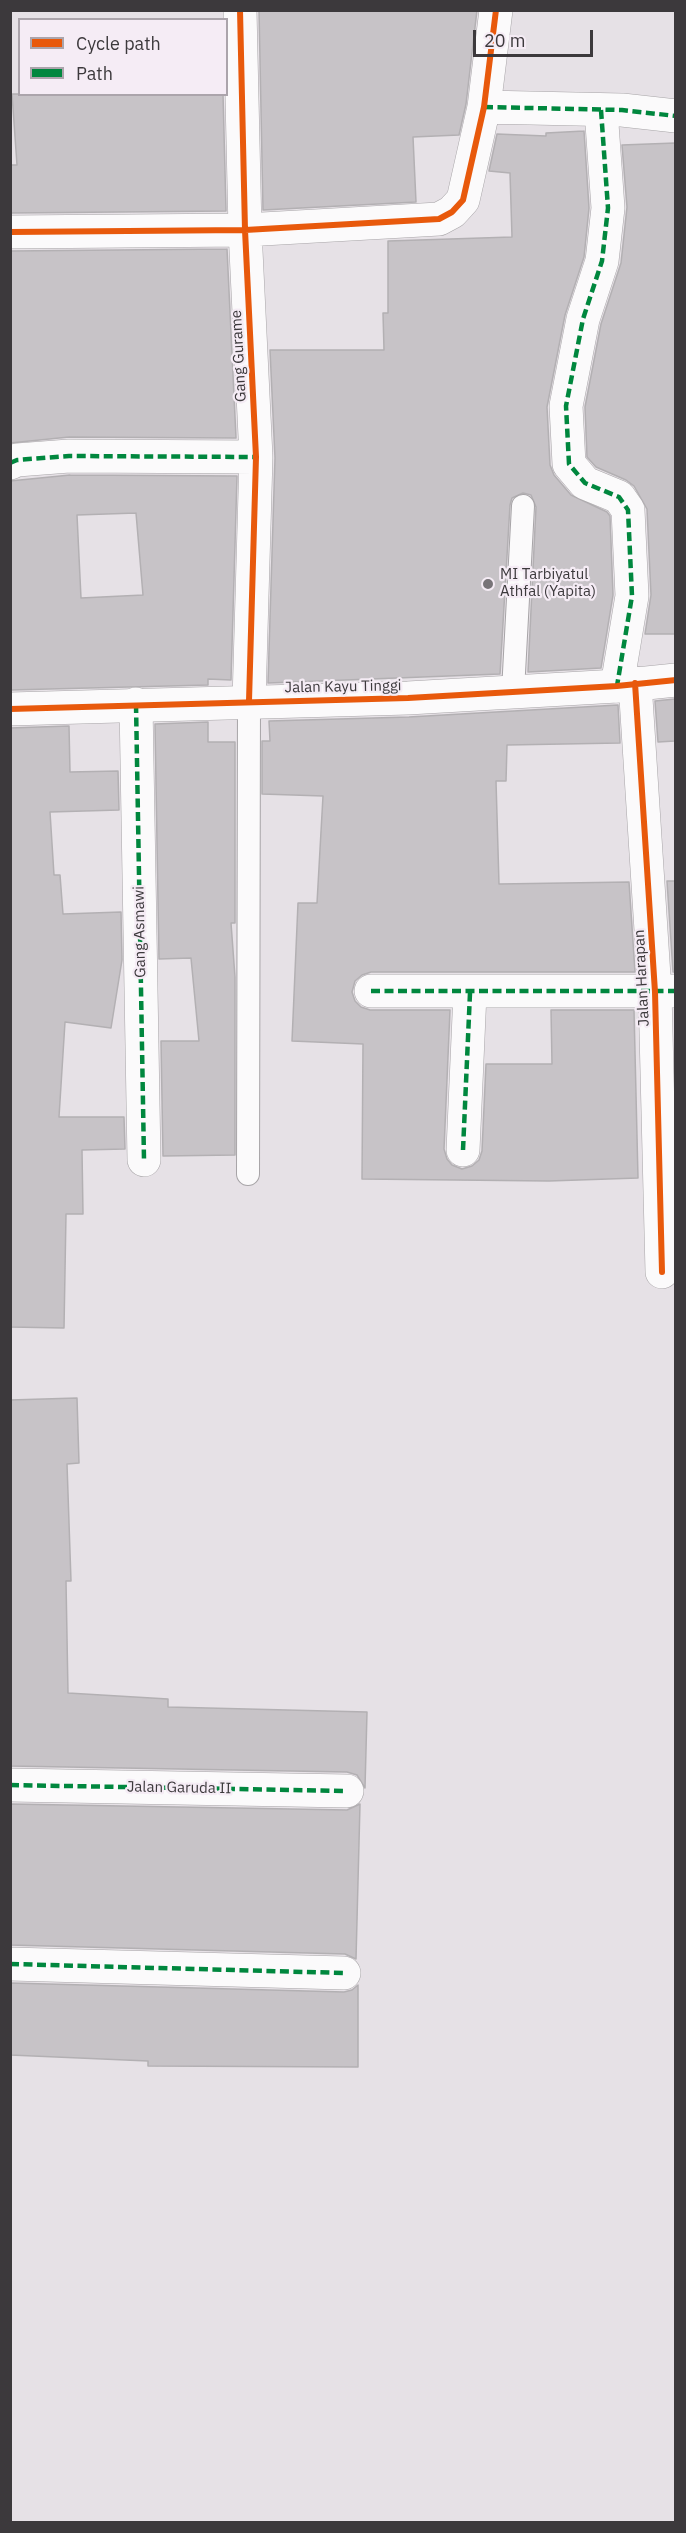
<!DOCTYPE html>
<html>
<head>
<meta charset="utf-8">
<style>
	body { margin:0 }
	#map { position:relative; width:686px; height:2533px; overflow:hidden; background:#e6e1e6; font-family:"IBM Plex Sans",sans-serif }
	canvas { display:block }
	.frame { position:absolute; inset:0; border:12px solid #3c393c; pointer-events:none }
	.legend { position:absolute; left:18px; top:18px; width:210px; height:78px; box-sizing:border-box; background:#f5ecf5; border:2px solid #aba4ab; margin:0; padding:8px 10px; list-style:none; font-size:18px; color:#3c393c }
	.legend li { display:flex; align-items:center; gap:12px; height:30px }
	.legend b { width:30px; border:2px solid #aba4ab }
	.scale { position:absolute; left:473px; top:30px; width:120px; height:27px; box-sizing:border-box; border:3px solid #3c393c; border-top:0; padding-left:8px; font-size:18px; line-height:21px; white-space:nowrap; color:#3c393c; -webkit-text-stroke:4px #f5ecf5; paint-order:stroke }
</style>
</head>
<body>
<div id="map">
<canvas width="686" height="2533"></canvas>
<div class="frame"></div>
<ul class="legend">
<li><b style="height:8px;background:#e8590c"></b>Cycle path</li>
<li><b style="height:8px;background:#00873e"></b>Path</li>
</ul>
<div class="scale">20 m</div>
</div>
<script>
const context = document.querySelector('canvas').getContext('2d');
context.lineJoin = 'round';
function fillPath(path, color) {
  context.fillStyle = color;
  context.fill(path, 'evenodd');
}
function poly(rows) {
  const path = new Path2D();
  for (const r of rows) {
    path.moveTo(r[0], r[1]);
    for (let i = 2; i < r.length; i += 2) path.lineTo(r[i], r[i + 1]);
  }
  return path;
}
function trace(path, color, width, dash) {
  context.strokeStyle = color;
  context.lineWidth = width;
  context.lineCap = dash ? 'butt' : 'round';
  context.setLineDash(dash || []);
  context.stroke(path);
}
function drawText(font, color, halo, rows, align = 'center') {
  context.font = font + ' "IBM Plex Sans",sans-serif';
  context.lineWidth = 4.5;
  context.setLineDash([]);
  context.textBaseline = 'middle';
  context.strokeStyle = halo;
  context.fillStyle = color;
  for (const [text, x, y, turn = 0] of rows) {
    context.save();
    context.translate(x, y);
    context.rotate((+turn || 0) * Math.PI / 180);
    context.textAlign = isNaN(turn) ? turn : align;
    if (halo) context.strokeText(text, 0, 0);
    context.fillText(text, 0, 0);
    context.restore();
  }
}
const building = poly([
	[259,10,477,10,466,104,459,135,413,137,416,202,263,210,259,10],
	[12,94,223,94,226,211,10,213,10,165,17,165,12,94],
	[584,131,589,208,584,257,565,315,547,407,550,465,554,475,571,495,607,512,610,516,613,595,601,668,528,672,536,507,531,495,523,493,512,498,510,505,500,674,268,683,275,458,270,350,384,350,383,313,388,313,388,241,512,237,510,173,489,171,497,134,546,136,546,133,584,131],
	[675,143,675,634,645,634,651,595,647,509,634,486,626,480,596,467,587,457,585,407,601,324,621,263,627,207,622,145,675,143],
	[227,249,236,438,69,437,10,443,10,251,227,249],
	[70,475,237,476,231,680,208,679,208,685,10,690,10,481,70,475],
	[136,513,143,595,81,598,77,515,136,513],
	[675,699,675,741,658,742,655,701,675,699],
	[618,705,620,743,507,745,506,781,496,781,499,884,629,882,635,972,371,972,362,975,355,981,352,992,355,1001,361,1007,370,1010,450,1010,444,1149,447,1159,452,1165,462,1169,472,1166,479,1160,482,1151,486,1064,552,1064,551,1010,634,1010,638,1178,549,1181,362,1179,363,1044,292,1041,298,903,317,903,323,796,262,794,262,741,270,741,269,721,409,717,618,705],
	[208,722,208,742,235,742,235,923,231,923,235,977,235,1155,163,1156,161,1041,199,1041,191,958,159,959,155,724,208,722],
	[69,726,70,772,118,771,119,810,50,812,54,875,60,875,63,914,121,912,122,960,111,1028,65,1022,59,1117,124,1117,125,1149,82,1150,83,1214,66,1214,64,1328,10,1327,10,728,69,726],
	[667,881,675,881,675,972,673,972,667,881],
	[77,1398,79,1463,67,1464,71,1581,66,1581,68,1693,168,1699,168,1707,367,1712,365,1788,357,1775,347,1772,10,1766,10,1400,77,1398],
	[10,1804,347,1810,360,1804,356,1959,345,1954,10,1945,10,1804],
	[10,1983,344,1992,352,1990,358,1985,358,2067,148,2066,148,2061,10,2055,10,1983]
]);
const service = poly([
	[513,691,523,506],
	[248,1174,249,701]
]);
const minor = poly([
	[240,10,245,230,256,457,249,701],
	[484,107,622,110,676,116],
	[601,110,608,208,602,261,583,319,566,406,569,464,585,483,619,497,628,510,632,596,617,686],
	[10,232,245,230,439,219,452,212,463,200,484,107,496,10],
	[10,463,17,460,69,456,256,457],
	[635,683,655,992,662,1272],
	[136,704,144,1160],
	[371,991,676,991],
	[463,1150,470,993],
	[10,1785,347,1791],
	[10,1964,344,1973]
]);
const tertiary = poly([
	[10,709,408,698,617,686,676,680]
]);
const quiet = poly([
	[484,107,622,110,676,116],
	[601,110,608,208,602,261,583,319,566,406,569,464,585,483,619,497,628,510,632,596,617,686],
	[10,463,17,460,69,456,256,457],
	[136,704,144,1160],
	[371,991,676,991],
	[463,1150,470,993],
	[10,1785,347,1791],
	[10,1964,344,1973]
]);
const cycleway = poly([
	[240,10,245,230,256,457,249,701],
	[10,232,245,230,439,219,452,212,463,200,484,107,496,10],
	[635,683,655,992,662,1272],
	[10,709,408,698,617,686,676,680]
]);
const markers = [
	[488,584,6,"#787478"]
];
const streetNames = [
	["Gang Gurame",239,356,-93],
	["Jalan Kayu Tinggi",343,687,-1],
	["Gang Asmawi",140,932,-91],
	["Jalan Harapan",642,978,-93],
	["Jalan Garuda II",179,1788,1]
];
const poiNames = [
	["MI Tarbiyatul",500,575],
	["Athfal (Yapita)",500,592]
];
fillPath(building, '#c7c3c7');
trace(building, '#b3b0b3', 1.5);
trace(service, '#a7a4a7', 24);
trace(minor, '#a7a4a7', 34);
trace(tertiary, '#a7a4a7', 34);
trace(service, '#fbfafb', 22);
trace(minor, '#fbfafb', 33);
trace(tertiary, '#fbfafb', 33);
trace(quiet, '#00873e', 4.5, [9, 4.5]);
trace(cycleway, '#e8590c', 6);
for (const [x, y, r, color] of markers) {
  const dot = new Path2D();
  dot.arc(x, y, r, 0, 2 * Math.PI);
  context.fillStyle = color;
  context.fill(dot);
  trace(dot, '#f5ecf5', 2);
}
drawText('15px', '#3c393c', '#f5ecf5', streetNames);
drawText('15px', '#3c393c', '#f5ecf5', poiNames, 'left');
</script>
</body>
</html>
